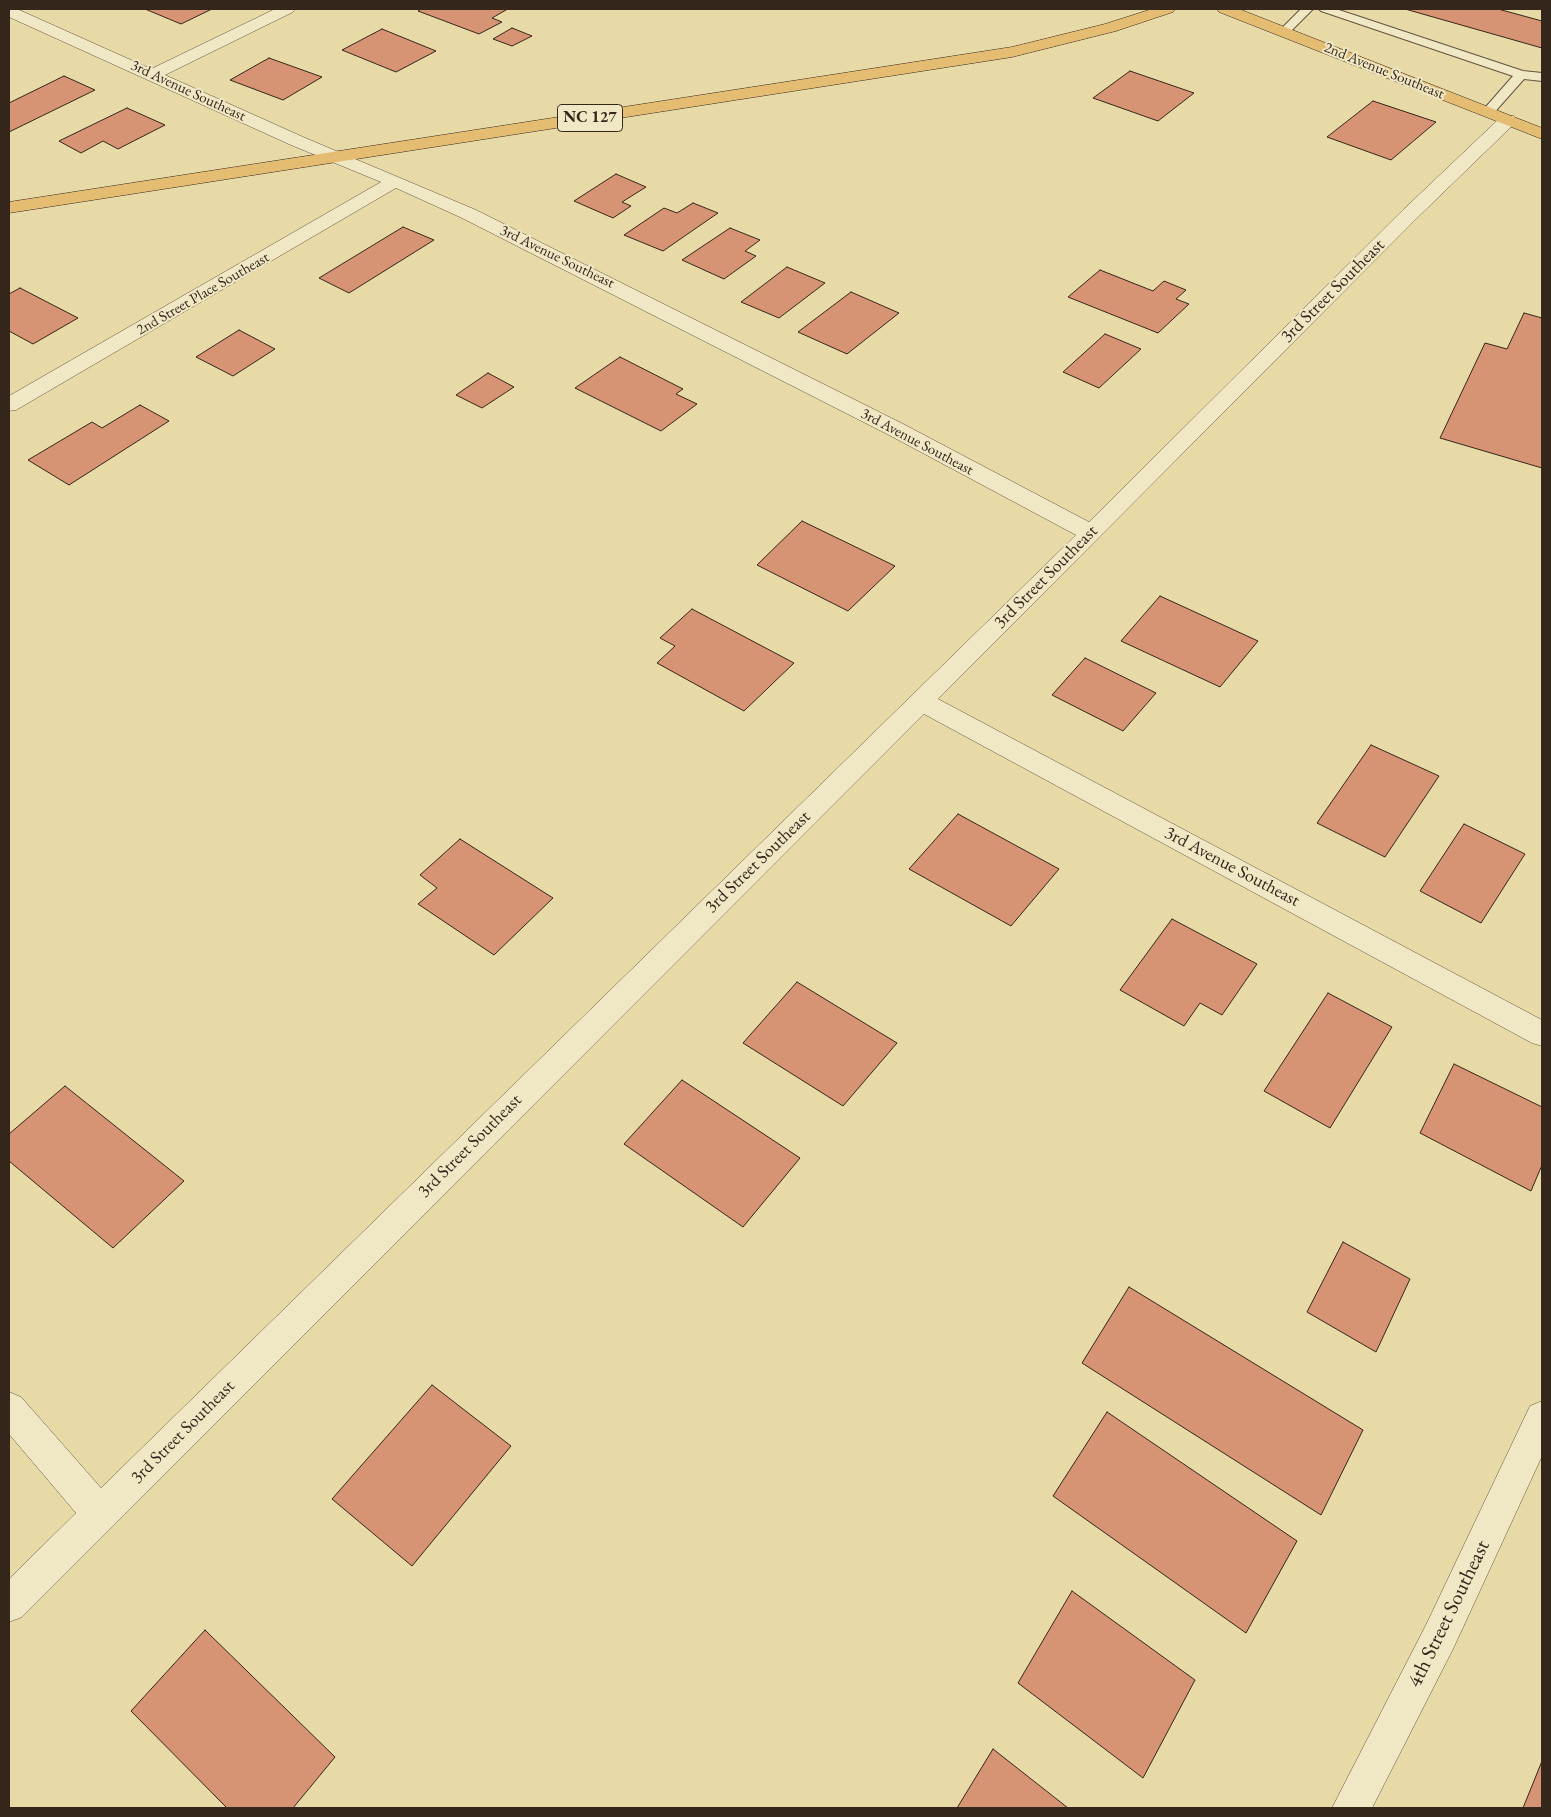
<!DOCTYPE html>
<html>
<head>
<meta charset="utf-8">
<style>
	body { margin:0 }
	#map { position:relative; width:1551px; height:1817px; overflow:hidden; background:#e8daa6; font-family:"EB Garamond",serif }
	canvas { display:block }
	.frame { position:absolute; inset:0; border:10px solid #35261b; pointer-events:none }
</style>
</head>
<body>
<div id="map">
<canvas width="1551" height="1817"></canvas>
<div class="frame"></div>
</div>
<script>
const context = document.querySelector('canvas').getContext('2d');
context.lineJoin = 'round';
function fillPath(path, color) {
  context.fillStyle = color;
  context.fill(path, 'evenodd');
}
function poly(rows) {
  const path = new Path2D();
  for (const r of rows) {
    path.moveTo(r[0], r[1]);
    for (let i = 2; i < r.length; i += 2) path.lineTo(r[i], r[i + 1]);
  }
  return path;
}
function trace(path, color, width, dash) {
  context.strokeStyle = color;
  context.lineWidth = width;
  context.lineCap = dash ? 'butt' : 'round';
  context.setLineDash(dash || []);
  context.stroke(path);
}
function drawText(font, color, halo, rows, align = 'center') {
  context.font = font + ' "EB Garamond",serif';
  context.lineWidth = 4;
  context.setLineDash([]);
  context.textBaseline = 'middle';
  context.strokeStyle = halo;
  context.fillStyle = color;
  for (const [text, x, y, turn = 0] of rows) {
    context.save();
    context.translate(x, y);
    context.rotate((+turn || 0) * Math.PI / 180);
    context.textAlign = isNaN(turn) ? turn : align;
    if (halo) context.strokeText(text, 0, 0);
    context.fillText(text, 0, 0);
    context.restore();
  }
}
const building = poly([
	[145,9,212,9,181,24,145,9],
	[421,9,503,9,506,10,492,18,502,22,479,34,418,11,421,9],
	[1405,9,1498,9,1542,21,1542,48,1405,9],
	[512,28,532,36,512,46,493,39,512,28],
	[382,29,436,51,396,72,342,50,382,29],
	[269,58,322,77,283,100,230,80,269,58],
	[1130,71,1194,93,1158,121,1093,98,1130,71],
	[64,76,95,90,9,132,9,103,64,76],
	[1373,101,1436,122,1391,160,1327,137,1373,101],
	[127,108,165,125,118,149,103,141,81,153,59,141,127,108],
	[616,174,646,187,622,202,631,206,613,218,574,201,616,174],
	[693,203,718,213,663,251,624,235,664,208,677,213,693,203],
	[403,227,434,240,349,293,319,278,403,227],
	[730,228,760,240,745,251,756,256,724,279,682,260,730,228],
	[787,267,825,283,779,318,741,302,787,267],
	[1100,270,1153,291,1164,281,1186,290,1176,299,1189,304,1158,333,1068,297,1100,270],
	[20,288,78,318,33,344,9,331,9,294,20,288],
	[851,292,899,313,847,354,798,332,851,292],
	[1524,313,1542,318,1542,468,1440,438,1485,343,1507,349,1524,313],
	[239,330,275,349,233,376,196,357,239,330],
	[1105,334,1141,349,1099,388,1063,372,1105,334],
	[620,357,683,389,676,394,697,404,661,431,575,388,620,357],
	[488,373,514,387,482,408,456,395,488,373],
	[140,405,169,421,69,485,28,460,92,422,102,428,140,405],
	[802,521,895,566,848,611,757,565,802,521],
	[1160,596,1258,641,1220,687,1121,641,1160,596],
	[692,609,794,663,744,711,657,663,675,646,660,638,692,609],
	[1085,658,1156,693,1123,731,1052,695,1085,658],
	[1371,745,1439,776,1385,857,1317,823,1371,745],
	[958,814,1059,869,1011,926,909,869,958,814],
	[1464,824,1525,854,1481,923,1420,891,1464,824],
	[460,839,553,898,494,955,418,904,437,888,420,875,460,839],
	[1172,919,1257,964,1222,1015,1200,1003,1184,1026,1120,990,1172,919],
	[797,982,897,1043,843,1106,743,1043,797,982],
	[1328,993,1392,1027,1330,1128,1264,1091,1328,993],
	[1454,1064,1542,1107,1542,1165,1531,1191,1420,1133,1454,1064],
	[682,1080,800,1158,743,1227,624,1144,682,1080],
	[65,1086,184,1181,113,1248,9,1161,9,1134,65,1086],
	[1343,1242,1410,1279,1376,1352,1307,1312,1343,1242],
	[1129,1287,1363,1430,1321,1515,1082,1363,1129,1287],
	[432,1385,511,1446,412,1566,332,1499,432,1385],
	[1107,1412,1297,1541,1246,1633,1053,1496,1107,1412],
	[1072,1591,1195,1680,1143,1778,1018,1683,1072,1591],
	[205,1630,335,1757,293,1808,227,1808,131,1711,205,1630],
	[993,1749,1068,1808,957,1808,993,1749],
	[1542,1761,1542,1808,1523,1808,1542,1761]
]);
const service = poly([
	[1301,9,1313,9,1288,34,1280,34,1280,30,1301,9],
	[1319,9,1336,9,1523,71,1542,73,1542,81,1524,79,1492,115,1484,115,1482,112,1484,109,1513,76,1321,11,1319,9]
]);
const minor = poly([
	[9,9,17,9,151,69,275,9,295,9,293,12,165,75,303,137,476,210,905,425,1089,522,1404,209,1502,116,1514,116,1517,120,1514,124,1418,217,938,699,1542,1020,1542,1046,1532,1043,924,714,113,1526,22,1617,9,1622,9,1579,76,1513,9,1434,9,1392,21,1397,101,1488,1076,535,889,435,462,218,396,188,16,410,9,411,9,396,381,182,291,145,9,17,9,9],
	[1542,1401,1542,1456,1453,1649,1372,1808,1332,1808,1427,1623,1530,1406,1542,1401]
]);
const primary = poly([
	[1152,9,1175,9,1173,12,1116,31,1012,57,9,213,9,202,1012,47,1105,24,1152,9],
	[1217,9,1239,9,1542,128,1542,139,1219,12,1217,9]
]);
const farStreetnames = [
	["2nd Avenue Southeast",1384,71,22],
	["3rd Avenue Southeast",188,91,25],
	["3rd Avenue Southeast",557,257,26],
	["2nd Street Place Southeast",203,294,-30],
	["3rd Avenue Southeast",917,442,28]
];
const shields = [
	[590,118,65]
];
const shieldNames = [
	["NC 127",590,118]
];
const streetNames = [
	["3rd Street Southeast",1333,291,-45],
	["3rd Street Southeast",1046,577,-45],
	["3rd Street Southeast",758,862,-44],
	["3rd Avenue Southeast",1232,867,28],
	["3rd Street Southeast",470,1146,-45],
	["3rd Street Southeast",183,1432,-45]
];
const nearStreetnames = [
	["4th Street Southeast",1449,1614,-64]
];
fillPath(building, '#d79474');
trace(building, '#35261b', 1);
trace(service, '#62533e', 2);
trace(minor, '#62533e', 1);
trace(primary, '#35261b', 1);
fillPath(service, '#f0e7c5');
fillPath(minor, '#f0e7c5');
fillPath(primary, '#e4bd73');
drawText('15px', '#35261b', '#f0e7c5', farStreetnames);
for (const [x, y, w] of shields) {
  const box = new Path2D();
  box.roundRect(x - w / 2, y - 13.5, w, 27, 4);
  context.fillStyle = '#f0e7c5';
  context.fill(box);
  trace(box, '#35261b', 1);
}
drawText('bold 16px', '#35261b', null, shieldNames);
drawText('18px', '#35261b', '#f0e7c5', streetNames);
drawText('21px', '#35261b', '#f0e7c5', nearStreetnames);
</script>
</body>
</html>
